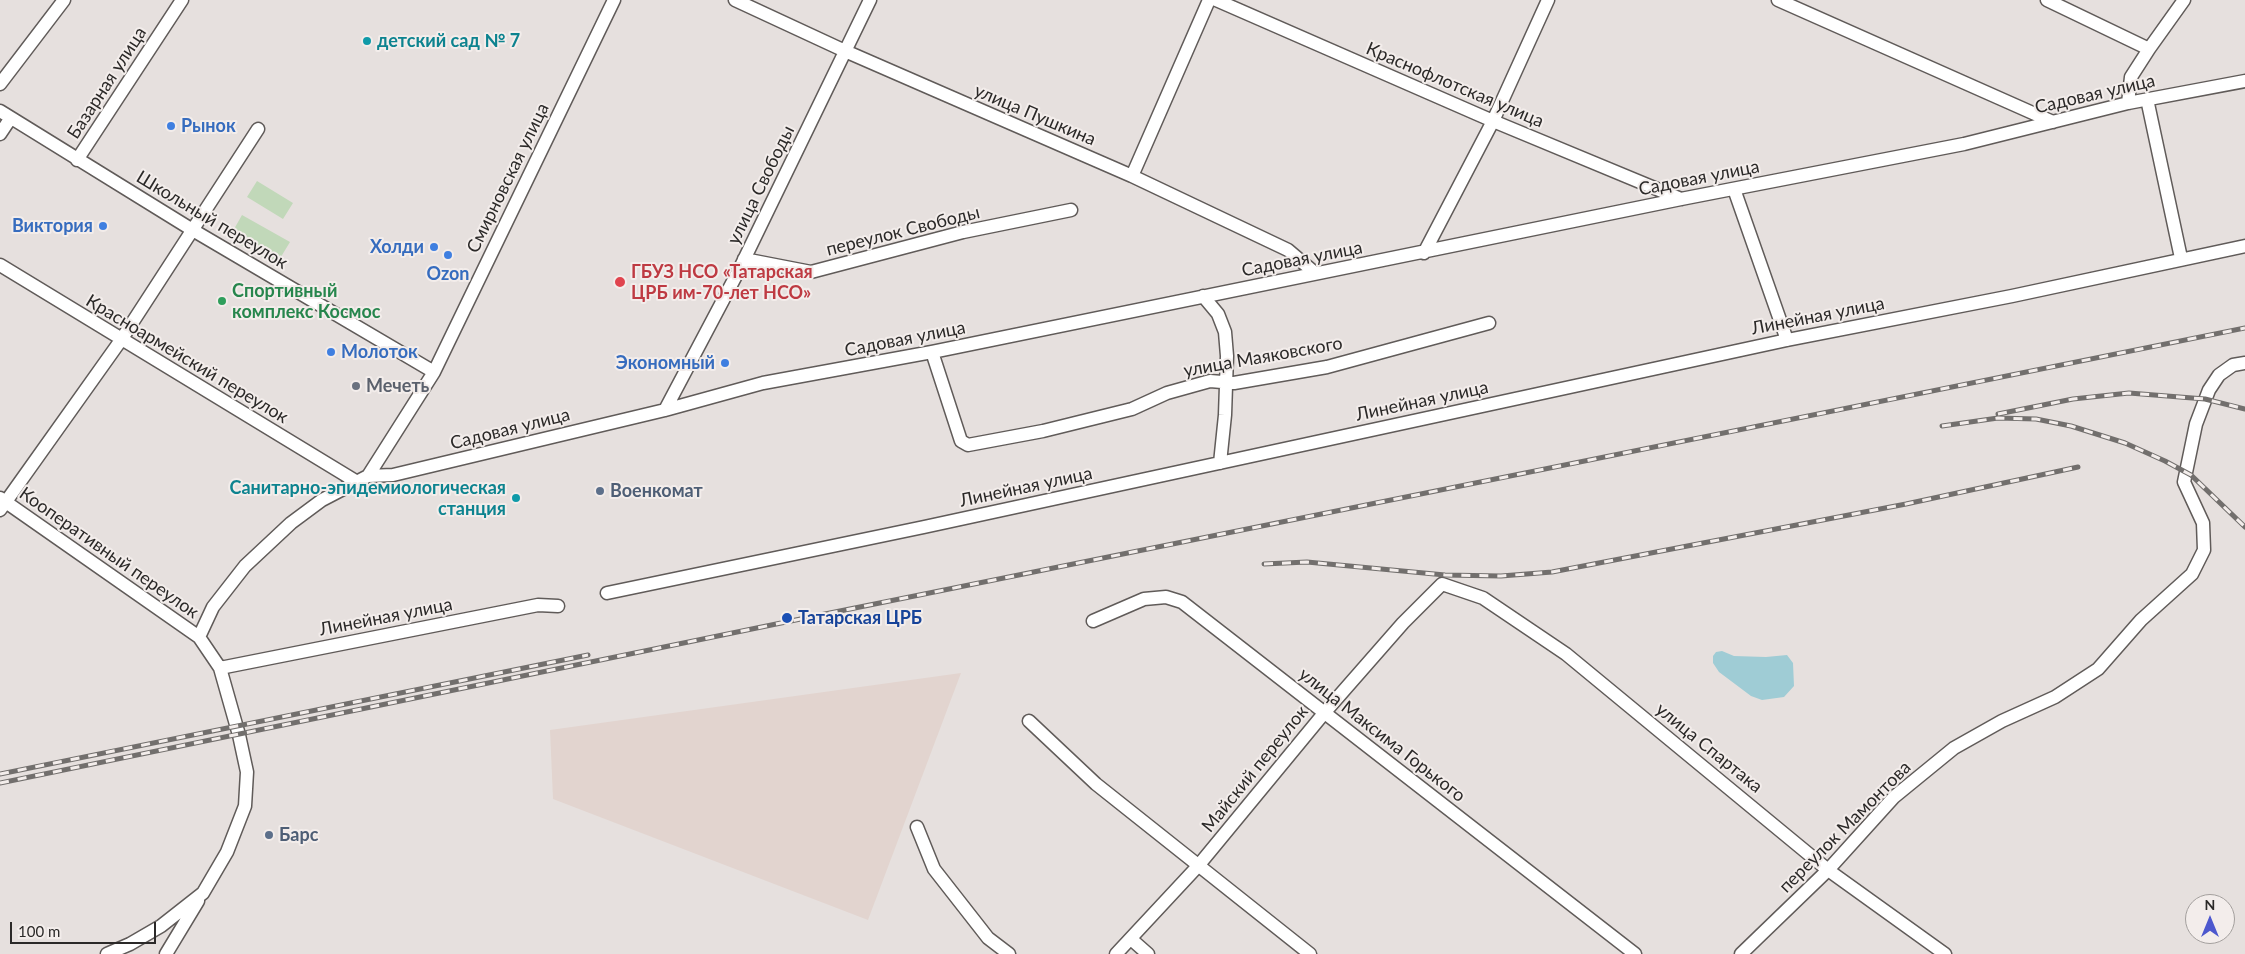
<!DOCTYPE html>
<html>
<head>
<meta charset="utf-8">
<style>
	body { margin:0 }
	#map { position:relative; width:2245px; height:954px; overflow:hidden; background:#e6e0de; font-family:Lato,sans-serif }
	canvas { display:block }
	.north { position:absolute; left:2185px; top:894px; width:50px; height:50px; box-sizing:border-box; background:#f3edeb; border:1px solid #a39f9d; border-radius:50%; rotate:0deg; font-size:14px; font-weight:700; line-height:20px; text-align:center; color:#2b2928 }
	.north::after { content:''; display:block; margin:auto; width:18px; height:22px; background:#4d58ce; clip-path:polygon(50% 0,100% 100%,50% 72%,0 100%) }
	.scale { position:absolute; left:10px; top:922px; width:146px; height:22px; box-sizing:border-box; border:2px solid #2b2928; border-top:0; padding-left:6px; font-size:15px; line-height:18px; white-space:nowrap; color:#2b2928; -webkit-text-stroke:4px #f3edeb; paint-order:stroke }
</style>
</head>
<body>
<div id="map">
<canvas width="2245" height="954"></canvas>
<div class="north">N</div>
<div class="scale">100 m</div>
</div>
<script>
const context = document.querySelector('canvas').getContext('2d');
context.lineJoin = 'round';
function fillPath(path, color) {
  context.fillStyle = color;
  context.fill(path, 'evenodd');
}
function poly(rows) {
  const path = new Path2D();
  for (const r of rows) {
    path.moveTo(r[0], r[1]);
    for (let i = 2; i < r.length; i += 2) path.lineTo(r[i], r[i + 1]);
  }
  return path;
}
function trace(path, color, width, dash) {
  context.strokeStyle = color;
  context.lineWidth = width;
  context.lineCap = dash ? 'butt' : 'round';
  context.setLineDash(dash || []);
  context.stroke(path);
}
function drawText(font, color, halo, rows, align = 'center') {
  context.font = font + ' Lato,sans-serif';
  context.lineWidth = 4;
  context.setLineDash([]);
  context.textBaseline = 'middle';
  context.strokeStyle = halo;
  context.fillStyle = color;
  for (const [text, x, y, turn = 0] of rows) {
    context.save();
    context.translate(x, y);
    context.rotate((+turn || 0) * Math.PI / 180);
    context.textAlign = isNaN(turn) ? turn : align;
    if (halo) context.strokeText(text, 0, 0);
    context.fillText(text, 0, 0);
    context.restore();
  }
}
const built = poly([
	[961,673,868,920,553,799,550,730]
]);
const green = poly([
	[257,181,293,203,283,219,247,197],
	[242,215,290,242,276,265,229,238]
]);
const water = poly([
	[1722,651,1734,656,1766,657,1787,655,1793,663,1794,686,1784,697,1762,700,1751,696,1719,672,1713,663,1713,656,1716,652]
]);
const minor = poly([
	[735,0,845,51,1132,176,1288,250,1315,273],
	[1216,0,1493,121,1681,199],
	[1778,0,2053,122],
	[2047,0,2149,49,2131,77,2128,103],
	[2149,49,2184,0],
	[0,84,64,0],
	[2147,99,2181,258],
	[0,111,191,229,434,372],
	[0,134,10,119],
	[77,160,182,0],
	[1132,176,1209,0],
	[1734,189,1787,340],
	[1424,253,1493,121,1548,0],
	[744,259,811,272,963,232,1071,210],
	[0,265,357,482],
	[1203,296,1218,314,1225,332,1227,356,1225,415,1220,463],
	[932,352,961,441,968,445,1043,431,1132,409,1167,393,1210,381,1234,383,1327,367,1489,323],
	[665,410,739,270,870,0],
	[368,476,393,475,665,410,763,383,932,352,1681,199,1964,144,2128,103,2245,81],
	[0,498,199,637,220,668,239,735,247,772,245,806,227,852,203,893,161,926,130,944,107,954],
	[0,510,121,340,258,129],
	[607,593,924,527,1787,340,2012,296,2245,246],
	[1093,621,1144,599,1166,597,1182,602,1635,954],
	[199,637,213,607,245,566,291,523,322,500,368,476,382,454,434,372,614,0],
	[220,668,538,605,558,606],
	[1029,721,1096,784,1310,954],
	[917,827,934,869,988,938,1009,954],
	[1131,939,1148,954],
	[166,954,198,901],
	[1116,954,1198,866,1325,712,1403,623,1442,584,1483,598,1566,654,1828,870,1945,954],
	[1741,954,1828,870,1894,797,1954,748,2002,721,2055,697,2098,669,2141,620,2192,574,2204,550,2203,523,2184,482,2196,424,2209,390,2219,375,2233,365,2245,363]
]);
const rail = poly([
	[1998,414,2073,399,2129,393,2205,399,2245,409],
	[1942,426,1998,418,2036,419,2071,426,2125,443,2165,461,2191,475,2245,527],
	[1264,564,1307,562,1445,575,1501,576,1552,572,1906,504,2078,467],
	[0,774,588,655],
	[0,783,825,614,2245,328]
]);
const markers = [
	[367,41,5,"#0f9aa8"],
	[171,126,5,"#3f7fe0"],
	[103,226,5,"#3f7fe0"],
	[434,247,5,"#3f7fe0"],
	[448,255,5,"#3f7fe0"],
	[620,282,6,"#e0444e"],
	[222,301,5,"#2e9e5b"],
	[331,352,5,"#3f7fe0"],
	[725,363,5,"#3f7fe0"],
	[356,386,5,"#6b7280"],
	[600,491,5,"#5c6f8a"],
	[516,498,5,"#0f9aa8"],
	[787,618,6,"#1a4fb4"],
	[269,835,5,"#5c6f8a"]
];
const cultureNames = [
	["детский сад № 7",377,41],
	["Санитарно-эпидемиологическая",506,488,"right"],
	["станция",506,509,"right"]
];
const streetNames = [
	["Базарная улица",107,83,-57],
	["Краснофлотская улица",1455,85,23],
	["Садовая улица",2095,94,-13],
	["улица Пушкина",1035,115,23],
	["Смирновская улица",508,178,-64],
	["Садовая улица",1699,178,-11],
	["улица Свободы",761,185,-64],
	["Школьный переулок",212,220,31],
	["переулок Свободы",903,231,-14],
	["Садовая улица",1302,259,-11],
	["Линейная улица",1818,316,-11],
	["Садовая улица",905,339,-11],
	["улица Маяковского",1263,357,-10],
	["Красноармейский переулок",187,359,31],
	["Линейная улица",1422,401,-12],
	["Садовая улица",510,429,-14],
	["Линейная улица",1026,487,-12],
	["Кооперативный переулок",109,553,35],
	["Линейная улица",386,617,-11],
	["улица Максима Горького",1382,735,38],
	["улица Спартака",1709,748,39],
	["Майский переулок",1255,769,-51],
	["переулок Мамонтова",1845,827,-45]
];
const shopNames = [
	["Рынок",181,126,"left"],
	["Виктория",93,226],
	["Холди",424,247],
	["Ozon",448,274,"center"],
	["Молоток",341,352,"left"],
	["Экономный",715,363]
];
const healthNames = [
	["ГБУЗ НСО «Татарская",631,272],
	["ЦРБ им-70-лет НСО»",631,293]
];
const leisureNames = [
	["Спортивный",232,291],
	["комплекс Космос",232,312]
];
const worshipNames = [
	["Мечеть",366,386]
];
const serviceNames = [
	["Военкомат",610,491],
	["Барс",279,835]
];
const transitNames = [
	["Татарская ЦРБ",798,618]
];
fillPath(built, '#e2d4cf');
fillPath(green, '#c1d8b9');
fillPath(water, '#9fccd5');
trace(minor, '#605b59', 15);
trace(minor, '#fff', 12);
trace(rail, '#726f6d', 5);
trace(rail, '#f3edeb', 3, [9]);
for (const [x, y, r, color] of markers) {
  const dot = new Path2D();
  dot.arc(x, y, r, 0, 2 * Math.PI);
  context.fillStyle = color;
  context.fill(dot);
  trace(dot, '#f3edeb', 2);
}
drawText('bold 18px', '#0d838f', '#f3edeb', cultureNames, 'left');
drawText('18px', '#2b2928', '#f3edeb', streetNames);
drawText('bold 18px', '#366cbe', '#f3edeb', shopNames, 'right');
drawText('bold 18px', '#be3a42', '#f3edeb', healthNames, 'left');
drawText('bold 18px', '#27864d', '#f3edeb', leisureNames, 'left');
drawText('bold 18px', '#5b616d', '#f3edeb', worshipNames, 'left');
drawText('bold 18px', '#4e5e75', '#f3edeb', serviceNames, 'left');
drawText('bold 18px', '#164399', '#f3edeb', transitNames, 'left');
</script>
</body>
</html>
